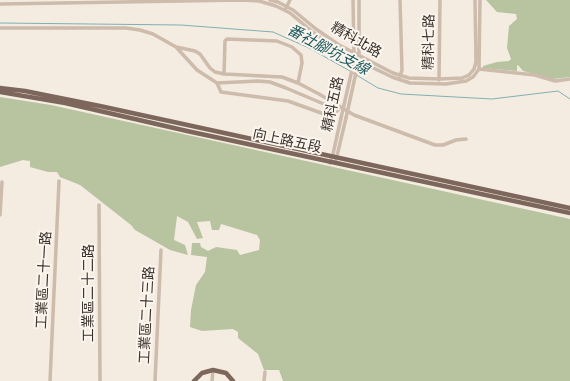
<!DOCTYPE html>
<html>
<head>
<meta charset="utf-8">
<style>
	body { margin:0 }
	canvas { display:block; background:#f4ebe1 }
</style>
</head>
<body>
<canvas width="570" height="381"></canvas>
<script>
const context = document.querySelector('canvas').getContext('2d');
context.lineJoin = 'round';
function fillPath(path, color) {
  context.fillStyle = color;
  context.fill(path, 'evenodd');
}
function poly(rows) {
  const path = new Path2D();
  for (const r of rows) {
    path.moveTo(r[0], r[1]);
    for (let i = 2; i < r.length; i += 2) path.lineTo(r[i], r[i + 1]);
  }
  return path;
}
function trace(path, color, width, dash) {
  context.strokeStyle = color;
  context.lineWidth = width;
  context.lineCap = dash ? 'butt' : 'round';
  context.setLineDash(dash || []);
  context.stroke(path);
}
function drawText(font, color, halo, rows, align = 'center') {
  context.font = font + ' "Alegreya Sans","Noto Sans TC",sans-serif';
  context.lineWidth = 4;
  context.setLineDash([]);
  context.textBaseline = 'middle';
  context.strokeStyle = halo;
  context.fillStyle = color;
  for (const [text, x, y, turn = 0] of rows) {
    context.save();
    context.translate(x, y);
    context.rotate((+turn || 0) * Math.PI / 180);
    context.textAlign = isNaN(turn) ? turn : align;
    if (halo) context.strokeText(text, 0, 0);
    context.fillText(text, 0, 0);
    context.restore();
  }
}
const green = poly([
	[486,0,570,0,570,77,553,79,523,71,518,65,517,66,517,71,483,68,483,66,497,62,509,61,511,59,507,48,509,26,517,19,516,14,497,12],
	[0,97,51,105,570,219,570,381,283,381,279,370,264,370,258,354,238,338,238,332,233,329,202,331,190,327,191,310,196,285,205,272,207,257,191,255,192,243,200,243,201,247,208,251,216,247,237,250,240,255,259,250,260,240,257,235,221,224,219,230,212,230,210,221,197,222,203,238,197,239,188,222,177,216,174,240,185,245,188,255,170,250,135,230,131,225,80,185,60,177,57,172,48,172,30,167,30,161,23,160,0,167]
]);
const stream = poly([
	[0,23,181,25,273,32,309,48,350,71],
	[353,73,378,88,401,94,492,99,558,91,570,99]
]);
const minor = poly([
	[270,0,278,2,293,10,316,29,339,45,393,73,409,78,439,79,462,78,469,75,474,69,476,62,475,0],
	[0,4,243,0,259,1,276,6,290,13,314,33,335,48,359,61,392,77,410,83,446,84,466,81,473,77,479,69,480,0],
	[286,8,290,0],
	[0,28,126,28,140,30,153,34,176,47,195,51,200,54,210,68,215,72,224,74,282,77,298,83],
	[176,47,197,70,217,83,258,81,270,82,286,88,338,110],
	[357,68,359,57,359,0],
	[479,69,535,75,555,81,570,79],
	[352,70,354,54,353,0],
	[224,74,225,41,227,39,277,41,292,47,301,55,302,63,298,83,319,94,354,115,435,145,443,145,456,140,466,139],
	[400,76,402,70,400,0],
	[439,80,440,0],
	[217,83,221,92,288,101,324,114,333,115,338,110,338,108],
	[336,160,346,118],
	[330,163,333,154,341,118],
	[99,205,100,381],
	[0,215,2,182],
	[50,381,59,181],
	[155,381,161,250],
	[212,381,213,370],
	[264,381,265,372]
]);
const major = poly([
	[0,88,25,91,100,106,570,208],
	[0,92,65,103,187,131,570,213],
	[194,381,202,373,213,370,226,373,233,381]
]);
const minorBridge = poly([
	[341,118,352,70],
	[346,118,357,68]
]);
const streetNames = [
	["精科北路",356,40,30],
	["精科七路",429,42,-89],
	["精科五路",333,104,-78],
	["向上路五段",287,141,12],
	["工業區二十一路",44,280,-87],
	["工業區二十二路",89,293,-90],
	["工業區二十三路",147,315,-87]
];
const waterNames = [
	["番社腳坑支線",328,50,28]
];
fillPath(green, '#b8c4a0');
trace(stream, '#7fb0b2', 1);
trace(minor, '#cdbbac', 3.5);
trace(major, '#7d675c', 4.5);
trace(minorBridge, '#cdbbac', 3.5);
drawText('14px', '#3b302b', '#fbf5ee', streetNames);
drawText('italic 15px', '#1f5a5e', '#fbf5ee', waterNames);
</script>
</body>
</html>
